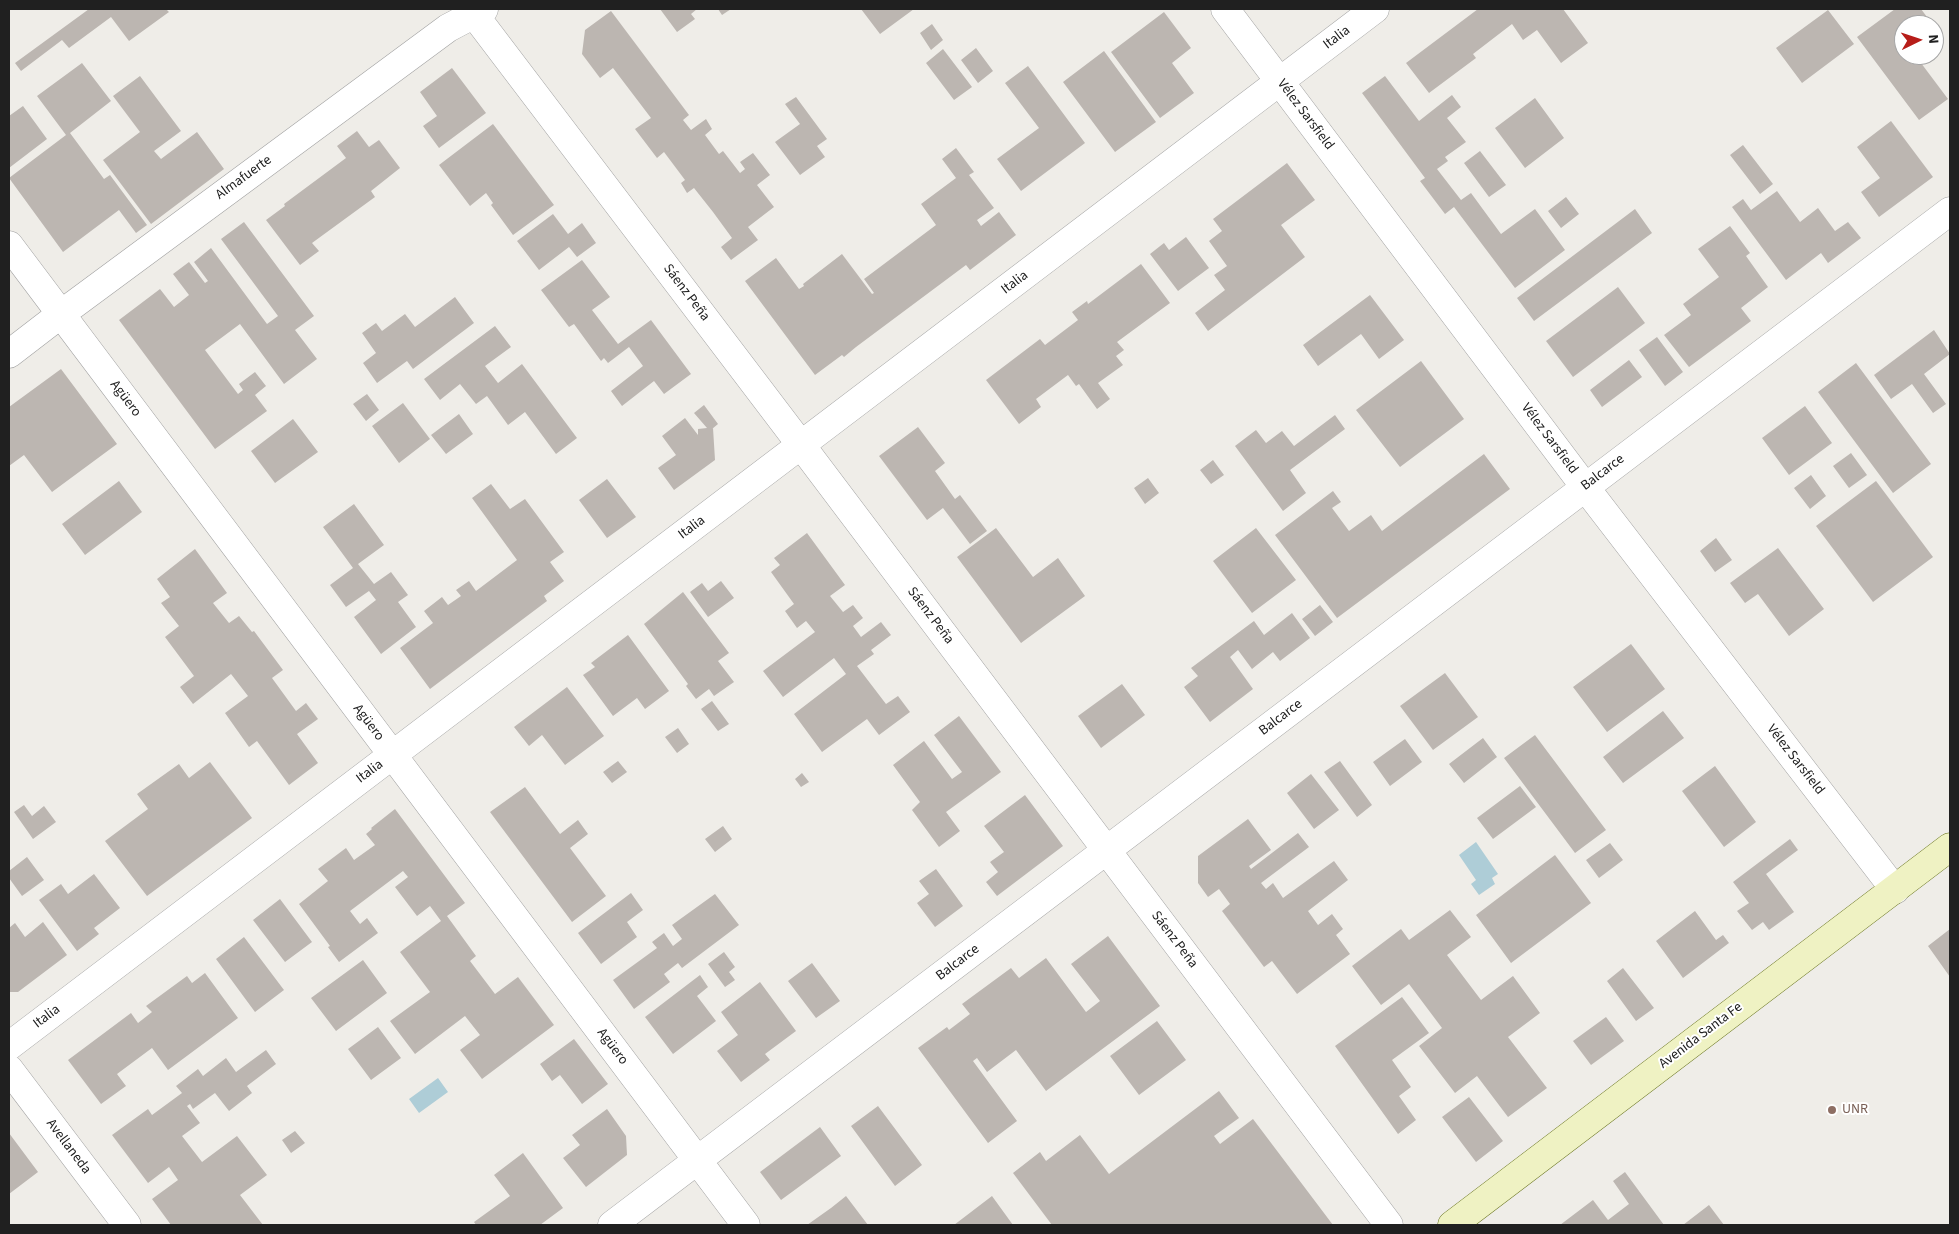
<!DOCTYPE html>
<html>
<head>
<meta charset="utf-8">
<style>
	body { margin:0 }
	#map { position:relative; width:1959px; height:1234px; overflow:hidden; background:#efede8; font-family:"Source Sans 3",sans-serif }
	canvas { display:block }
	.frame { position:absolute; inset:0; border:10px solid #202020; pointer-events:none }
	.north { position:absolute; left:1894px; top:15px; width:50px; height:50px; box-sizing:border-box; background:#fff; border:1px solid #a6a6a6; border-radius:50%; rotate:86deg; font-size:14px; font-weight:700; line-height:20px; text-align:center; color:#202020 }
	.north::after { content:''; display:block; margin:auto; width:18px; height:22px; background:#b71d19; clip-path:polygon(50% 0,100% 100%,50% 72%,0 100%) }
</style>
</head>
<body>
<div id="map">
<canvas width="1959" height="1234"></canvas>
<div class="frame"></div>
<div class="north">N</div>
</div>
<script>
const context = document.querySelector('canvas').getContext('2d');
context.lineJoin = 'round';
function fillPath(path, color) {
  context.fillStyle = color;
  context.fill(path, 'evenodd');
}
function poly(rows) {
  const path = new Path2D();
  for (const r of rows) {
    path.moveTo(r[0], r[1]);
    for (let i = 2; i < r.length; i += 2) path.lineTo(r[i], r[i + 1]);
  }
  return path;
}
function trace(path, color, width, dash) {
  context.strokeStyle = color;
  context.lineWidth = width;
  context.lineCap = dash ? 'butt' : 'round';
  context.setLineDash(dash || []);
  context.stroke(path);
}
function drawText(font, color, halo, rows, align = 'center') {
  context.font = font + ' "Source Sans 3",sans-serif';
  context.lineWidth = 4;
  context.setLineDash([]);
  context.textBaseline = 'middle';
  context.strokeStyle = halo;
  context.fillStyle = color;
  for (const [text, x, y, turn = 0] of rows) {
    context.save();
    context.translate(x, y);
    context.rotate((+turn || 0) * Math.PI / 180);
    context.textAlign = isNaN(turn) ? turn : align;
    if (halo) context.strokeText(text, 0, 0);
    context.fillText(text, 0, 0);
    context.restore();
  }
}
const water = poly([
	[1476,842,1498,874,1492,878,1495,884,1479,895,1471,884,1476,880,1459,855],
	[438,1078,448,1092,419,1113,409,1099]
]);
const building = poly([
	[89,9,166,9,169,12,129,41,111,17,69,48,62,40,21,71,15,63],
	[660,9,697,9,691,14,695,19,677,32],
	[718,9,731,9,722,15],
	[861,9,914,9,880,34],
	[1478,9,1563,9,1588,43,1561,63,1537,30,1523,40,1512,24,1473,54,1476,58,1429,93,1406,63],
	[1895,9,1921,9,1933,25,1904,25,1904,55,1915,55,1948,99,1919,120,1857,37],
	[1828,10,1854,44,1802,83,1776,48],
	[611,11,689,115,683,120,691,130,706,119,712,129,705,135,719,154,723,151,740,173,745,169,740,162,753,153,770,175,757,185,774,207,748,227,758,240,731,260,721,247,732,238,713,212,694,188,687,193,681,183,685,180,664,152,657,158,635,129,651,118,613,68,600,78,582,54,585,30],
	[1164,12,1191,48,1172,63,1194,93,1160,118,1111,52],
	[932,24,943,40,931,50,920,33],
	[1934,27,1941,37,1934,42],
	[976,48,993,71,978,83,961,60],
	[943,49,972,87,954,100,926,63],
	[1104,51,1156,122,1115,152,1063,82],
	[82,63,111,101,70,133,104,179,110,175,147,225,136,233,119,210,63,252,9,178,66,135,37,96],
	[1028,66,1085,143,1021,191,997,159,1039,128,1005,83],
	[452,68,486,113,439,148,423,126,437,116,420,92],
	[140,76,181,131,154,151,161,159,197,132,224,169,151,224,103,160,140,132,113,96],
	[1385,76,1419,121,1452,95,1461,107,1447,118,1466,142,1445,157,1448,161,1437,169,1461,200,1471,193,1501,234,1535,209,1565,250,1515,288,1454,207,1445,214,1420,181,1425,178,1362,93],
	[796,97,827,139,817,146,825,157,800,175,775,142,800,124,785,104],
	[1535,98,1564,138,1525,168,1495,128],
	[23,106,47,139,9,168,9,116],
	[1891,121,1933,177,1879,217,1861,192,1880,178,1857,147],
	[493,124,554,205,513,235,491,205,493,203,486,193,470,206,439,165],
	[357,131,369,147,379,140,400,168,371,191,375,197,312,243,319,251,300,265,266,220,285,206,284,204,346,158,337,146],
	[1743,145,1773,184,1760,194,1730,155],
	[956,148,974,172,969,175,994,208,977,220,981,226,999,212,1016,235,970,270,966,265,856,347,844,357,842,355,815,375,745,281,776,258,799,289,804,286,803,284,842,254,872,294,874,293,864,279,936,225,921,204,956,178,942,159],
	[1480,151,1506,185,1489,197,1464,163],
	[1287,163,1315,200,1281,225,1305,257,1208,331,1195,313,1225,290,1214,275,1227,266,1209,241,1222,231,1213,219],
	[1777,191,1800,222,1818,208,1835,231,1848,222,1861,238,1828,263,1821,253,1786,280,1732,207,1743,199,1751,210],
	[1566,197,1579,214,1561,228,1548,211],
	[1635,209,1652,233,1534,321,1517,298],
	[553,214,568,234,582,223,596,243,577,257,569,247,539,270,517,241],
	[244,222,314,316,295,330,317,359,284,384,240,324,205,350,238,394,243,390,239,384,255,372,266,386,255,395,267,411,215,449,119,320,160,289,174,307,189,295,173,274,189,262,205,283,208,281,194,262,211,248,267,324,278,316,221,239],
	[1730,226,1750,253,1746,256,1768,287,1741,308,1751,321,1689,367,1664,335,1691,315,1683,304,1719,277,1698,249],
	[1186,237,1209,268,1178,291,1150,254,1164,243,1169,250],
	[582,260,610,297,592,310,618,344,651,320,691,374,664,394,654,381,622,406,611,391,643,366,629,347,608,363,604,358,601,361,574,324,569,327,541,290],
	[1141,264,1170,303,1117,342,1124,350,1116,356,1123,365,1098,383,1110,399,1097,409,1079,384,1076,386,1068,375,1036,399,1041,407,1019,424,986,380,1040,339,1045,345,1078,320,1072,312,1087,301,1088,304],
	[1618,287,1645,323,1573,377,1546,341],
	[1370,295,1404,340,1379,359,1361,334,1318,366,1303,345],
	[455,297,474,323,413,369,407,361,377,383,363,363,376,353,362,333,376,323,382,331,405,314,415,327],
	[495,326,511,347,485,366,498,383,522,364,577,438,556,454,525,412,508,425,487,396,476,404,460,384,440,400,424,379],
	[1934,330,1950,354,1924,374,1946,404,1933,413,1912,384,1891,399,1874,375],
	[1657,337,1683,372,1665,386,1639,350],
	[1629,360,1642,377,1602,407,1590,390],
	[1421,361,1464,419,1400,467,1356,410],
	[1856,363,1931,464,1893,493,1818,392],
	[61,369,117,444,52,492,24,455,9,466,9,407],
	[367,394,379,410,366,421,353,404],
	[403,403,430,439,399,463,372,426],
	[704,405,718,424,712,429,713,428,715,460,674,490,658,468,676,455,662,436,685,418,698,435,698,429,707,428,694,413],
	[1805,406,1832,443,1789,475,1762,438],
	[459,414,473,434,446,454,431,435],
	[1335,415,1345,429,1290,470,1306,493,1283,511,1235,446,1256,430,1266,443,1282,431,1294,446],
	[293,419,318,452,275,483,251,451],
	[918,427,945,463,935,471,955,499,960,495,987,531,970,544,943,508,927,520,879,456],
	[1851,453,1867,475,1849,488,1833,466],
	[1484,454,1510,489,1337,618,1275,535,1333,491,1341,502,1332,508,1349,531,1371,515,1382,531],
	[1213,460,1224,475,1211,484,1200,470],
	[1811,475,1826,496,1810,509,1794,488],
	[1148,478,1159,493,1145,504,1134,488],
	[607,479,636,517,607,538,579,500],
	[119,481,142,512,85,555,62,524],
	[1876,481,1933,557,1873,602,1816,526],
	[491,484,510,509,525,499,564,552,550,562,564,581,544,596,547,601,430,689,400,648,433,623,424,611,442,597,448,605,461,596,456,590,469,581,476,591,517,560,472,498],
	[354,504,384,545,358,564,374,584,391,572,408,595,398,602,416,627,381,654,354,617,376,600,369,591,346,607,330,585,353,568,323,527],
	[996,528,1033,577,1058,558,1085,596,1021,643,957,557],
	[1256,528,1296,580,1252,613,1213,561],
	[807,533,845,585,830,596,843,612,853,605,863,618,853,626,861,637,881,622,891,635,871,650,874,654,857,666,886,704,898,696,910,712,879,735,867,719,822,752,794,714,846,674,834,658,783,697,763,671,815,632,806,621,797,628,785,611,794,604,771,572,780,565,774,558],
	[1716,538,1732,560,1715,572,1700,551],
	[1778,548,1824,609,1789,636,1758,594,1745,603,1730,583],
	[195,549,227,593,213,603,229,623,239,616,252,632,254,631,283,670,272,678,296,711,306,703,318,719,297,734,318,763,289,785,257,741,249,747,225,713,248,696,231,674,193,704,180,687,194,676,165,637,179,626,161,603,170,597,157,579],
	[721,581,734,598,708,617,690,592,702,583,708,591],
	[683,592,729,653,718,661,734,682,714,696,709,689,696,699,686,686,688,684,644,624],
	[1320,605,1333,622,1315,636,1302,619],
	[1292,613,1310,638,1280,661,1273,652,1252,669,1238,650,1230,657,1253,689,1210,722,1184,687,1198,676,1191,668,1254,621,1264,635],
	[628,635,669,691,645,709,637,698,613,716,583,675,595,667,591,663],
	[1631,644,1665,689,1607,732,1573,687],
	[1445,673,1478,717,1433,750,1400,706],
	[1122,684,1145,715,1101,748,1078,716],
	[567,687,604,736,565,765,542,735,529,746,514,727],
	[712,701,729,724,718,731,701,709],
	[1663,711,1684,738,1623,783,1603,757],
	[959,716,1001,772,946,812,960,831,939,847,912,810,920,802,893,765,924,741,952,779,962,772,934,735],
	[678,728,689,744,677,753,665,737],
	[1535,735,1606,830,1575,853,1504,758],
	[1483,738,1497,757,1464,783,1449,764],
	[1405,739,1422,762,1390,786,1373,762],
	[618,761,627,772,612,783,603,772],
	[1340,761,1372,805,1357,817,1324,772],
	[210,762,252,818,147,896,105,841,148,809,137,794,179,764,189,778],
	[1715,766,1756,822,1724,847,1682,791],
	[802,773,809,782,801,787,795,779],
	[1311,774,1339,810,1314,829,1287,793],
	[1520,786,1536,807,1493,839,1477,818],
	[525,787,560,834,578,820,588,834,570,848,606,896,572,922,490,812],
	[1025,795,1063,846,997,896,986,882,998,872,990,862,1004,852,984,826],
	[24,805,32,816,44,806,56,822,33,839,14,812],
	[395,809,465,903,447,916,476,956,470,961,495,994,518,977,554,1025,482,1079,460,1050,480,1035,465,1016,415,1054,390,1021,430,992,400,952,441,921,430,906,417,916,395,887,408,877,403,871,350,911,360,924,367,918,378,933,339,962,328,947,330,946,299,904,328,881,318,869,346,848,354,860,375,845,366,834,372,829,371,828],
	[1248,819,1271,850,1249,866,1251,869,1298,833,1309,847,1261,883,1266,889,1273,883,1283,898,1334,861,1348,880,1308,911,1318,925,1332,914,1343,929,1336,935,1350,954,1297,994,1272,961,1264,967,1222,911,1230,904,1219,889,1208,897,1198,883,1198,856],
	[723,826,732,839,715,852,705,839],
	[1790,839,1798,850,1766,874,1794,912,1769,930,1763,922,1752,930,1737,911,1749,903,1733,882],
	[1610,843,1623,860,1599,878,1586,860],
	[1555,855,1591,903,1511,963,1476,915],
	[27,857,44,880,22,896,9,878,9,871],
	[936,869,963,906,935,927,917,903,929,894,919,881],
	[94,874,120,908,94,928,99,934,77,951,39,900,61,884,68,894],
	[631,893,643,910,627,922,637,937,601,964,578,933],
	[715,894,739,925,682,968,678,963,664,974,670,982,634,1009,613,980,657,948,652,942,664,933,673,946,682,939,672,925],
	[280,899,312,942,285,962,253,920],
	[1450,910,1471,937,1447,955,1481,1000,1513,976,1540,1013,1508,1037,1547,1088,1508,1117,1477,1076,1455,1093,1419,1046,1442,1028,1409,984,1381,1005,1352,966,1401,929,1409,940],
	[1695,911,1716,940,1723,935,1729,943,1683,978,1656,941],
	[43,922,67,955,18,992,9,992,9,928,15,923,25,937],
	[1950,929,1950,977,1928,946],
	[1108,936,1160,1006,1046,1091,1016,1050,987,1072,977,1058,973,1061,1017,1121,988,1143,918,1048,947,1027,949,1030,970,1014,962,1004,1011,968,1019,978,1046,958,1086,1012,1100,1001,1071,964],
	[244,937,284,990,255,1012,216,959],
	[724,952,735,967,729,972,735,980,725,987,708,964],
	[363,960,387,993,336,1031,311,998],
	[812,963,840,1001,816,1018,788,981],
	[1623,968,1654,1008,1636,1021,1607,981],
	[205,973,238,1018,168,1070,152,1048,117,1074,126,1086,101,1104,68,1060,131,1013,138,1023,152,1012,146,1006,187,976,192,983],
	[700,975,708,987,697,996,716,1021,673,1054,645,1017],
	[760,982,796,1031,765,1054,770,1060,741,1082,717,1051,738,1035,721,1012],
	[1402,997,1429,1033,1392,1060,1411,1087,1399,1096,1416,1120,1398,1134,1335,1046],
	[1606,1017,1624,1041,1591,1065,1573,1041],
	[1157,1021,1186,1060,1139,1095,1110,1056],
	[378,1027,401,1058,371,1080,348,1049],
	[574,1039,608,1084,582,1104,560,1075,552,1081,540,1064],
	[266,1050,276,1064,247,1086,252,1093,229,1111,215,1093,193,1109,190,1104,187,1106,200,1123,182,1136,202,1162,237,1136,267,1175,240,1195,263,1225,171,1225,152,1199,178,1180,169,1167,148,1183,112,1135,148,1109,152,1115,182,1093,176,1086,198,1069,203,1076,226,1058,236,1072],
	[1219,1091,1239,1118,1214,1136,1220,1144,1253,1119,1333,1225,1052,1225,1013,1173,1040,1152,1046,1161,1080,1135,1109,1174],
	[1469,1097,1503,1141,1476,1162,1442,1117],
	[878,1106,922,1165,895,1186,851,1126],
	[607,1109,626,1136,627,1155,586,1187,563,1158,580,1145,572,1135],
	[820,1127,841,1156,781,1200,760,1172],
	[295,1131,305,1143,291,1153,282,1140],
	[9,1133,38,1172,9,1194],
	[523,1153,563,1208,540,1225,476,1225,474,1222,510,1196,494,1175],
	[1625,1172,1664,1225,1560,1225,1593,1200,1608,1220,1629,1204,1613,1181],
	[846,1196,868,1225,807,1225,831,1208],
	[992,1196,1013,1225,954,1225],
	[1709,1205,1724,1225,1683,1225]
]);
const minor = poly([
	[470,9,801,445,1389,1225],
	[1225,9,1585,487,1895,890],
	[9,245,746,1225],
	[9,354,61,314,448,28,484,9],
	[9,1046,1375,9],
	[9,1069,127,1225],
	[612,1225,1950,211]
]);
const secondary = poly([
	[1452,1225,1950,847]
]);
const markers = [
	[1832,1110,5,"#8d6e63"]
];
const streetNames = [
	["Italia",1337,38,-37],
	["Vélez Sarsfield",1305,115,53],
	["Almafuerte",244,178,-36],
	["Italia",1015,283,-37],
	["Sáenz Peña",686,293,53],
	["Agüero",125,399,53],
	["Vélez Sarsfield",1549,439,53],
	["Balcarce",1603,473,-37],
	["Italia",692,528,-37],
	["Sáenz Peña",930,616,53],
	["Balcarce",1281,718,-37],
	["Agüero",368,723,53],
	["Vélez Sarsfield",1795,760,52],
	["Italia",370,772,-37],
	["Sáenz Peña",1174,940,53],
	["Balcarce",958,963,-37],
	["Italia",47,1017,-37],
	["Avenida Santa Fe",1701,1036,-37],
	["Agüero",612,1047,53],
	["Avellaneda",68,1147,53]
];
const educationNames = [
	["UNR",1842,1110]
];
fillPath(water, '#aecdd7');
fillPath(building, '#bcb6b1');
trace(minor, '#a1a1a1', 29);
trace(secondary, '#5f6b13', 29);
trace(minor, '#fff', 28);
trace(secondary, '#eff2c3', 28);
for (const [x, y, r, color] of markers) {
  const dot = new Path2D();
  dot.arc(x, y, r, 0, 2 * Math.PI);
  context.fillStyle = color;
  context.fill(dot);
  trace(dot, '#fff', 2);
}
drawText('14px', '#202020', '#fff', streetNames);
drawText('14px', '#785e54', '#fff', educationNames, 'left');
</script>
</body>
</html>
